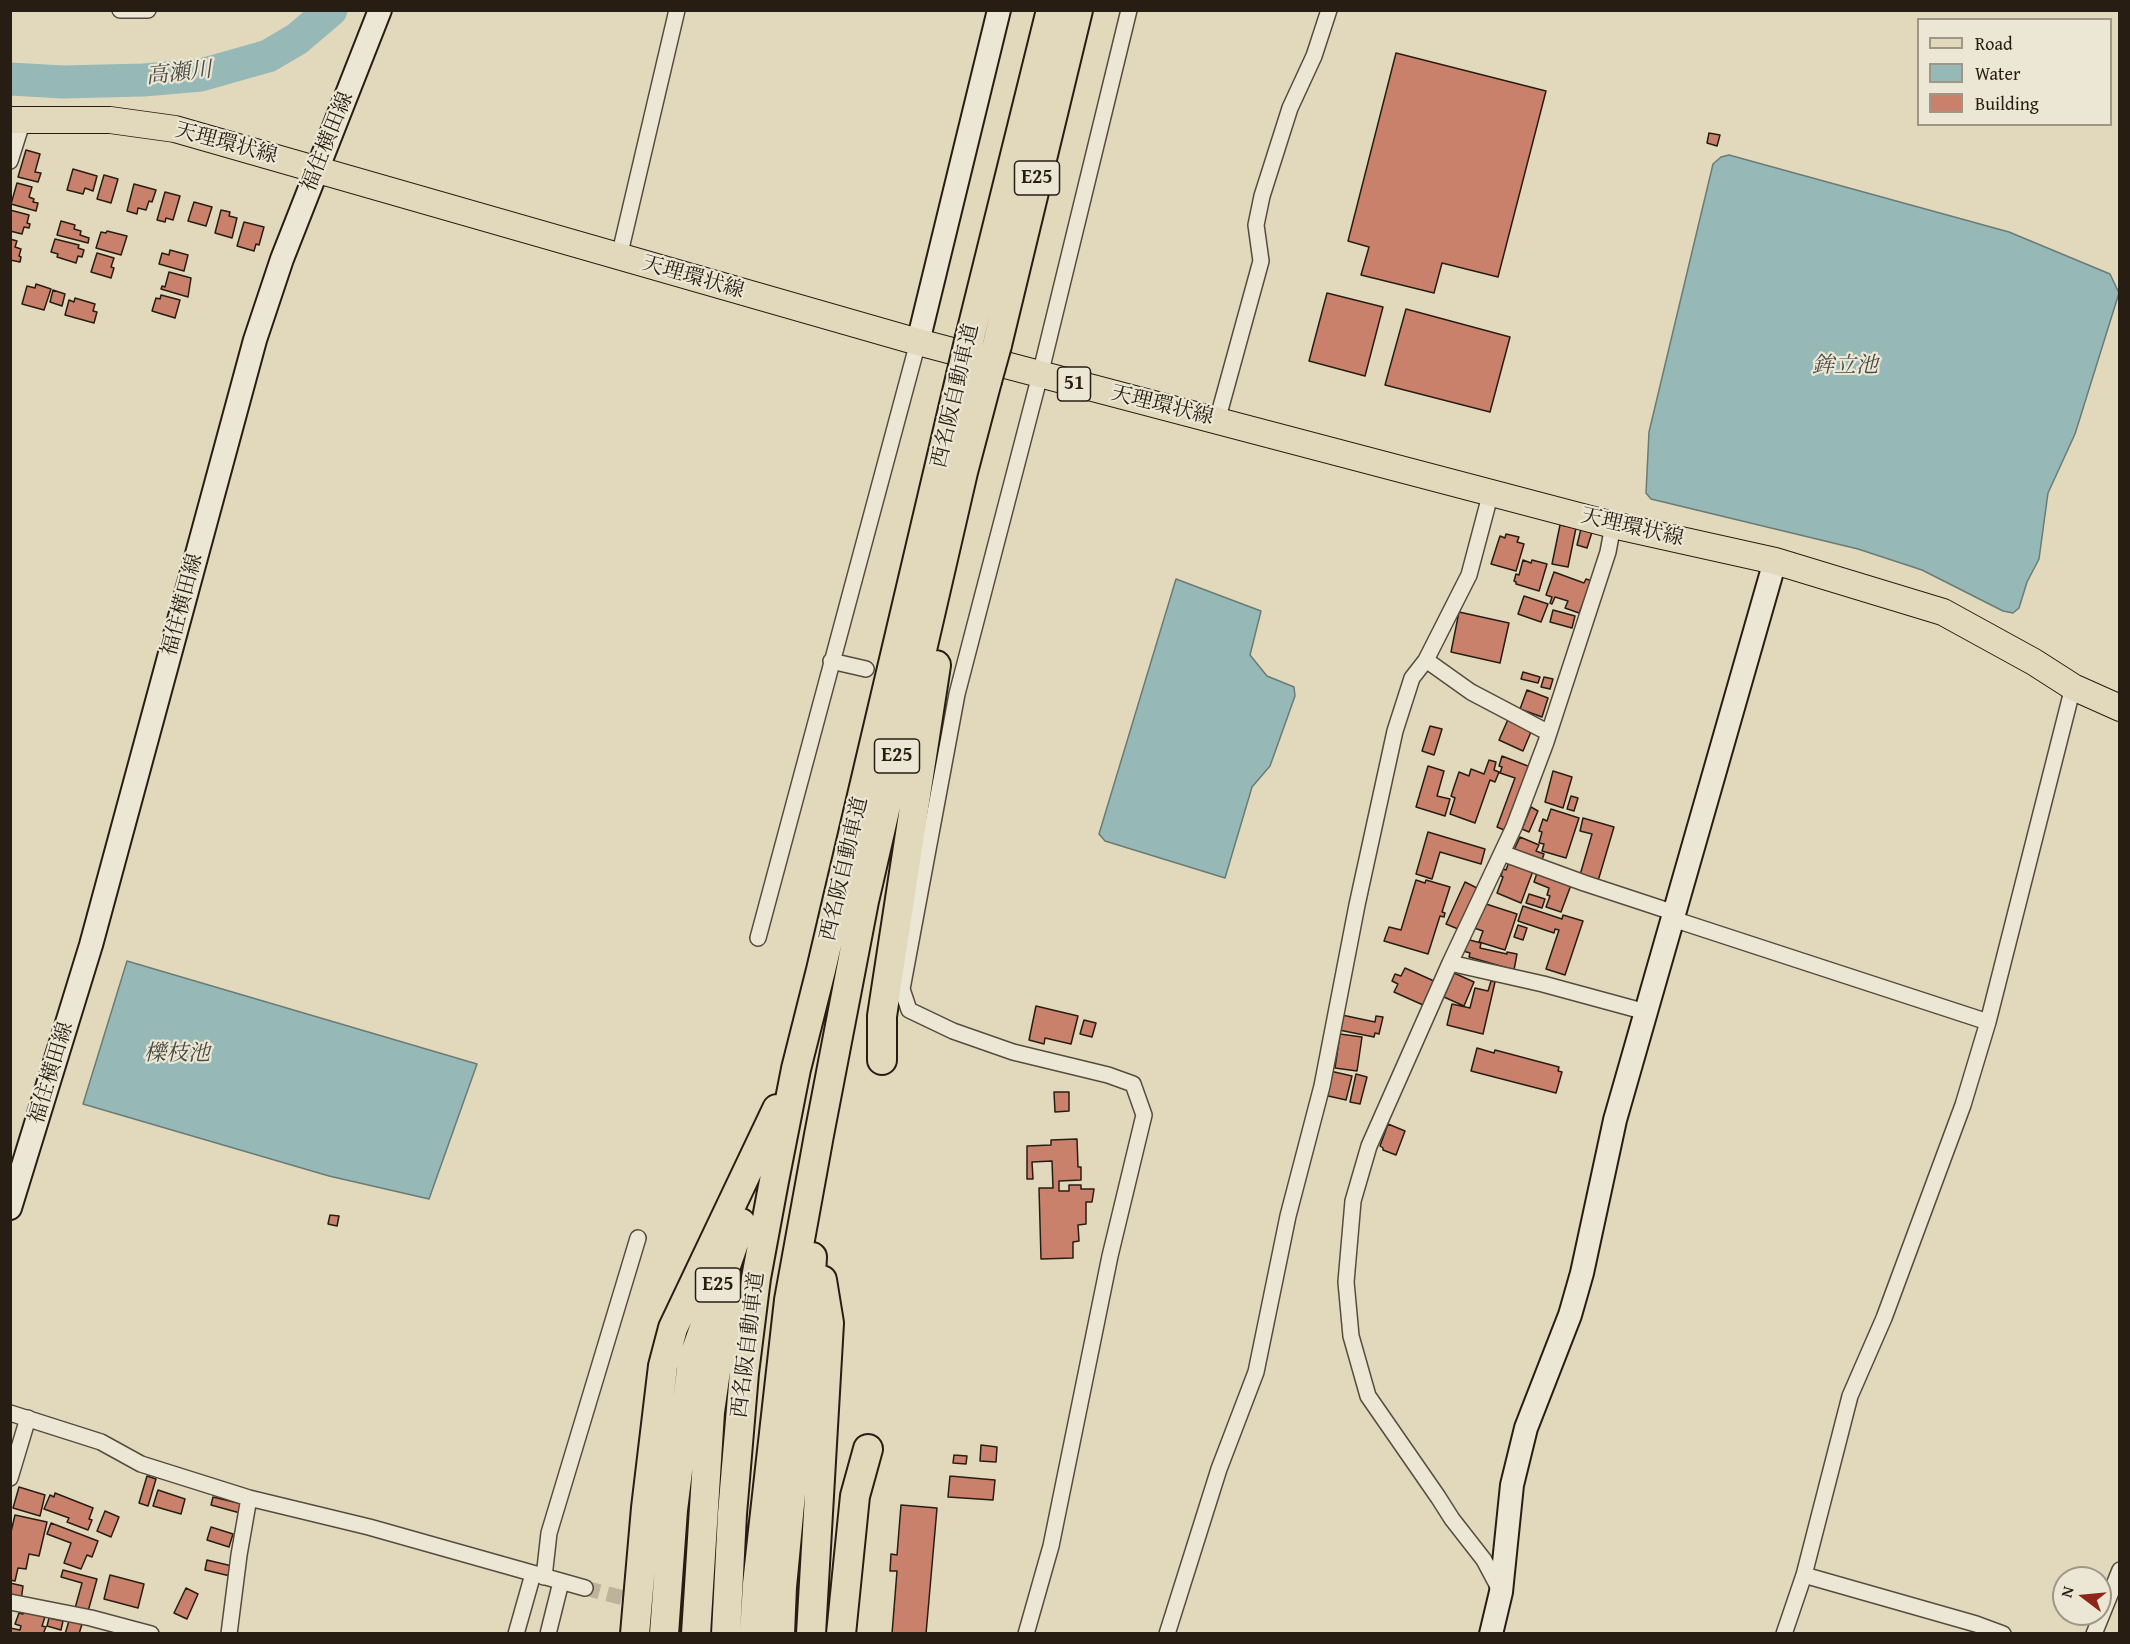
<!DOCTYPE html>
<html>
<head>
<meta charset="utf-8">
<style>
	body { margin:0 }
	#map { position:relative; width:2130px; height:1644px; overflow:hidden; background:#e2d9bd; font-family:"Gentium Book Plus",serif }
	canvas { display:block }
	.frame { position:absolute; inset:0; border:12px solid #281d13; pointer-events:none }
	.legend { position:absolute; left:1917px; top:18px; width:195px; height:108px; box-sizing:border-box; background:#ece6d4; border:2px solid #9e9687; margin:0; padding:8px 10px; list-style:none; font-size:18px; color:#281d13 }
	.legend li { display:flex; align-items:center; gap:12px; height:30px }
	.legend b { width:30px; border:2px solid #9e9687 }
	.north { position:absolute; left:2052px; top:1566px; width:60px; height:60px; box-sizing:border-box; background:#ece6d4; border:2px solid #9e9687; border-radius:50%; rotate:286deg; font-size:16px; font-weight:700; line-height:24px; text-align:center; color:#281d13 }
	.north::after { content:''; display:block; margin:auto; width:21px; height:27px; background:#8f2418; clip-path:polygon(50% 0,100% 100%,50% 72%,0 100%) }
</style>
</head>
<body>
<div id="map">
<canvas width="2130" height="1644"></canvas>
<div class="frame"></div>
<ul class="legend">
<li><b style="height:8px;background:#e2d9bd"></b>Road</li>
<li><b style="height:16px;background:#96b9b7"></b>Water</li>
<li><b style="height:16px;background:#c9816c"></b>Building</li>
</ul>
<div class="north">N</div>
</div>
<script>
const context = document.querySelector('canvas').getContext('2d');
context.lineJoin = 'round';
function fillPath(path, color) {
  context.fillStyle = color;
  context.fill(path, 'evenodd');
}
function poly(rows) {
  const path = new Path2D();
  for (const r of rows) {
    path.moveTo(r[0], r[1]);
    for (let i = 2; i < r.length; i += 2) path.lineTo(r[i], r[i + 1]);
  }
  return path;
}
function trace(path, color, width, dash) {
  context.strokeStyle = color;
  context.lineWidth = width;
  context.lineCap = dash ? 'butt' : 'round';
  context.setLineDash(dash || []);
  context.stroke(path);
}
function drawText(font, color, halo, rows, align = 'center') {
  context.font = font + ' "Gentium Book Plus","Noto Serif JP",serif';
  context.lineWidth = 4.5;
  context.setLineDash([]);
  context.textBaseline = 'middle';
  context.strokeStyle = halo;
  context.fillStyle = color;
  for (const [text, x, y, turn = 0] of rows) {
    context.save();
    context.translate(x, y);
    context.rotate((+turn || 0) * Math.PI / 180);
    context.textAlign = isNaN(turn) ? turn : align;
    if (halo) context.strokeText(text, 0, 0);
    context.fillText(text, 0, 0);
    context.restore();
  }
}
const water = poly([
	[1729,155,2009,232,2110,274,2119,293,2075,434,2048,493,2039,559,2027,582,2019,608,2013,613,2003,611,1922,570,1858,549,1651,499,1646,493,1649,432,1713,164,1721,157,1729,155],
	[1176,579,1261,611,1250,655,1267,676,1294,687,1295,696,1270,766,1252,787,1225,878,1105,841,1099,834,1176,579],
	[127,961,477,1064,429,1199,329,1176,83,1104,127,961]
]);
const river = poly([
	[10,79,63,82,144,80,201,75,268,56,297,39,331,10]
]);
const building = poly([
	[1396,53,1546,91,1498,277,1442,263,1434,293,1361,275,1369,247,1348,241,1396,53],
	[1709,133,1720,135,1717,146,1707,143,1709,133],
	[26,150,40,154,35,172,41,173,38,182,18,177,26,150],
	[73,169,97,176,93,191,85,188,83,194,67,190,73,169],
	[104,175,118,179,111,203,97,199,104,175],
	[17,183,32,187,29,197,34,199,33,202,38,203,36,211,11,204,17,183],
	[134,184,156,190,152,202,149,201,146,210,138,208,137,214,127,211,134,184],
	[165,192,180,196,173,220,166,218,165,222,157,220,165,192],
	[194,202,212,207,206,226,188,221,194,202],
	[10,210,29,215,27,223,30,224,29,228,24,227,22,234,10,231,10,210],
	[221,210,230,212,229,216,237,218,232,238,215,233,221,210],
	[61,221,75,225,74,229,81,231,80,235,89,238,88,243,57,235,61,221],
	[244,222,264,227,259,245,256,244,254,251,237,246,244,222],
	[107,231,127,236,121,255,96,248,101,232,106,233,107,231],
	[10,239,17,241,15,247,21,249,19,256,21,257,20,262,10,260,10,239],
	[55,239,79,245,78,248,84,250,82,257,78,256,76,263,57,257,58,254,51,252,55,239],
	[170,250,188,255,184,271,159,264,162,253,169,255,170,250],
	[97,253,114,258,111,267,114,268,111,278,91,272,97,253],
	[169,272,191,278,188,297,161,289,162,286,165,287,169,272],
	[36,284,51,289,44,310,22,304,27,286,35,288,36,284],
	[53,290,65,294,62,306,50,302,53,290],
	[1327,293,1383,307,1365,376,1309,361,1327,293],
	[161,295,180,300,175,318,152,311,156,298,160,299,161,295],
	[75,298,95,304,93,311,97,312,94,323,65,315,69,300,74,302,75,298],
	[1406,309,1510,337,1490,412,1385,385,1406,309],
	[1560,525,1576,528,1568,567,1552,564,1560,525],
	[1581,529,1592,532,1587,548,1577,545,1581,529],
	[1506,534,1519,537,1517,542,1524,544,1516,571,1491,564,1500,536,1505,538,1506,534],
	[1523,560,1531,563,1532,560,1547,564,1539,591,1516,584,1516,582,1514,581,1516,574,1519,575,1523,560],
	[1554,572,1584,583,1586,579,1592,581,1579,613,1565,608,1568,601,1555,597,1552,604,1550,603,1552,597,1546,595,1554,572],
	[1524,596,1548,604,1541,622,1518,614,1524,596],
	[1553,610,1575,616,1572,628,1550,622,1553,610],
	[1459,612,1509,623,1500,663,1451,652,1459,612],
	[1523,672,1540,677,1538,683,1521,679,1523,672],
	[1544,677,1553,679,1550,689,1541,687,1544,677],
	[1527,690,1548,698,1542,717,1520,709,1527,690],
	[1509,717,1533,727,1523,751,1499,740,1509,717],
	[1430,726,1442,729,1434,755,1422,751,1430,726],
	[1502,756,1533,768,1509,832,1497,827,1515,778,1500,773,1502,767,1499,766,1502,756],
	[1489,760,1496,762,1494,770,1499,772,1495,782,1490,780,1475,823,1450,814,1455,798,1451,796,1459,772,1469,776,1471,769,1484,774,1489,760],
	[1428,766,1444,771,1437,796,1450,799,1445,816,1416,807,1428,766],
	[1553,771,1572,777,1563,808,1545,802,1553,771],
	[1571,796,1578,798,1574,811,1567,809,1571,796],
	[1531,807,1538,811,1529,832,1522,829,1531,807],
	[1551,809,1579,818,1566,858,1542,851,1544,844,1539,843,1542,832,1539,831,1543,819,1547,821,1551,809],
	[1583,818,1614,827,1598,881,1580,875,1592,834,1580,831,1583,818],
	[1428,832,1485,849,1481,864,1440,852,1432,879,1416,874,1428,832],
	[1520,837,1539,845,1536,851,1544,854,1542,860,1514,850,1520,837],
	[1509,862,1533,871,1521,903,1497,893,1503,877,1501,876,1503,869,1506,870,1509,862],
	[1537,873,1571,885,1561,912,1546,907,1550,896,1547,895,1549,888,1534,882,1537,873],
	[1416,880,1425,883,1426,880,1450,887,1442,912,1445,913,1444,917,1440,916,1428,954,1384,941,1389,927,1401,930,1416,880],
	[1465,882,1477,888,1458,929,1446,924,1465,882],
	[1529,894,1545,899,1542,908,1526,903,1529,894],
	[1483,903,1517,914,1505,950,1479,942,1483,931,1474,928,1483,903],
	[1523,906,1562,919,1563,915,1583,921,1565,975,1546,969,1559,930,1555,929,1554,933,1518,921,1523,906],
	[1518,925,1527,928,1523,940,1514,937,1518,925],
	[1466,939,1481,943,1480,948,1507,954,1507,952,1517,954,1514,970,1469,957,1470,953,1463,951,1466,939],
	[1405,968,1434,981,1423,1005,1394,992,1398,984,1392,981,1395,974,1401,976,1405,968],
	[1454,973,1474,982,1464,1006,1444,997,1454,973],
	[1491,981,1495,982,1483,1034,1447,1025,1452,1004,1470,1008,1475,988,1488,991,1491,981],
	[1036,1006,1078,1016,1071,1044,1045,1038,1044,1044,1029,1040,1036,1006],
	[1342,1015,1375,1022,1376,1016,1383,1017,1379,1034,1375,1033,1374,1037,1339,1030,1342,1015],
	[1084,1020,1096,1023,1092,1037,1080,1034,1084,1020],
	[1340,1034,1362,1037,1357,1071,1335,1068,1340,1034],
	[1477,1048,1494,1053,1495,1050,1559,1067,1558,1071,1562,1072,1556,1093,1471,1071,1477,1048],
	[1330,1071,1352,1076,1346,1100,1324,1095,1330,1071],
	[1356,1074,1367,1077,1360,1104,1350,1102,1356,1074],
	[1054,1092,1069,1092,1069,1111,1055,1112,1054,1092],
	[1388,1124,1405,1131,1396,1155,1383,1150,1383,1148,1380,1146,1388,1124],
	[1077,1139,1078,1167,1081,1167,1081,1180,1059,1181,1059,1191,1069,1191,1069,1185,1081,1185,1081,1189,1094,1189,1092,1202,1086,1202,1086,1224,1078,1225,1079,1241,1073,1242,1073,1258,1041,1259,1039,1188,1053,1188,1052,1161,1032,1162,1033,1179,1027,1179,1027,1146,1051,1145,1051,1140,1077,1139],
	[330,1215,339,1216,337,1226,328,1224,330,1215],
	[981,1445,997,1447,996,1462,980,1461,981,1445],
	[954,1455,967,1456,966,1464,953,1463,954,1455],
	[147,1476,156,1479,148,1506,139,1503,147,1476],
	[950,1476,995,1480,993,1500,948,1497,950,1476],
	[19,1487,45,1495,40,1516,13,1508,19,1487],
	[158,1490,185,1499,181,1514,153,1506,158,1490],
	[55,1493,93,1508,89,1519,92,1520,88,1530,67,1522,69,1518,44,1509,50,1495,54,1497,55,1493],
	[213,1497,242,1504,240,1513,211,1505,213,1497],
	[901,1505,937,1508,926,1634,892,1634,897,1571,890,1571,891,1554,897,1555,901,1505],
	[105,1511,119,1517,111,1537,97,1531,105,1511],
	[15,1515,47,1522,39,1556,29,1554,26,1569,18,1568,15,1581,10,1580,10,1536,15,1515],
	[51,1523,98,1541,92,1557,87,1555,81,1569,64,1563,71,1543,47,1534,51,1523],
	[211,1527,233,1534,229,1547,207,1540,211,1527],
	[207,1560,232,1566,230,1576,205,1570,207,1560],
	[63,1570,97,1579,87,1615,74,1612,82,1583,61,1577,63,1570],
	[110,1575,144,1584,138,1608,104,1599,110,1575],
	[10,1583,23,1586,21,1601,10,1599,10,1583],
	[186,1588,198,1594,187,1619,174,1613,186,1588],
	[24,1611,45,1617,42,1626,46,1627,43,1634,10,1634,10,1628,20,1630,21,1626,15,1624,19,1613,23,1614,24,1611],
	[49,1618,63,1621,61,1630,47,1626,49,1618],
	[69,1621,82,1624,79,1634,65,1634,69,1621]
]);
const streetTunnel = poly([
	[585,1588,701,1618]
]);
const street = poly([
	[120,10,148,10],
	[10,161,23,120],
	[619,257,677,10],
	[1217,421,1261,261,1256,225,1262,196,1290,108,1314,56,1329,10],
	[1426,660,1471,692,1549,733],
	[831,661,866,669],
	[1502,853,1584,883,1675,913],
	[1673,919,1988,1022],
	[758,938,918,342],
	[1450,963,1543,984,1646,1012],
	[10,1413,101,1442,141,1464,249,1498,369,1527,585,1588],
	[10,1478,28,1418],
	[1804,1575,1976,1624,2003,1634],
	[544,1577,549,1533,638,1238],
	[1501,1592,1484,1560,1452,1519,1438,1497,1368,1396,1351,1336,1346,1282,1353,1201,1369,1146,1450,963,1514,827,1546,742,1608,552,1613,525],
	[10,1602,91,1618,151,1634],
	[229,1634,239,1555,249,1498],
	[516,1634,533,1574],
	[548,1634,561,1582],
	[1026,1634,1051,1546,1110,1256,1144,1115,1133,1084,1108,1075,1013,1052,953,1031,909,1010,902,989,957,694,1040,375,1129,10],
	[1167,1634,1219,1469,1256,1372,1288,1216,1322,1086,1357,905,1395,731,1412,678,1426,660,1469,575,1491,492],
	[1784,1634,1804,1575,1850,1396,1884,1318,1963,1105,1988,1022,2073,687],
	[2094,1634,2120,1570]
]);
const secondary = poly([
	[918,342,999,10],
	[10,1208,91,945,255,340,282,259,380,10],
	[1491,1634,1501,1592,1512,1485,1526,1428,1570,1315,1582,1273,1615,1120,1775,561]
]);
const primary = poly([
	[10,120,110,120,175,129,918,342,1613,525,1775,561,1943,612,2034,662,2073,687,2120,708]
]);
const highway = poly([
	[970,337,1051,10],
	[997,345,1078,10],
	[882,1060,882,1016,936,665],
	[635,1634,646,1508,663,1366,673,1328,777,1109],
	[664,1634,673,1510,692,1362,741,1223],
	[696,1634,710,1412,723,1323,729,1301],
	[726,1634,732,1514,744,1373,756,1278,774,1181,796,1069,821,970,961,375],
	[754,1634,757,1584,789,1300,819,1135,864,901,963,472,987,381],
	[780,1634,782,1587,809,1308,812,1257],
	[811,1634,829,1323,822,1280],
	[841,1634,855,1496,868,1449]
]);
const highwayBridge = poly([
	[961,375,970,337],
	[987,381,997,345]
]);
const shields = [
	[1037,178,45],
	[1074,384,33],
	[897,756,45],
	[718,1285,45]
];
const shieldNames = [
	["E25",1037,178],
	["51",1074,384],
	["E25",897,756],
	["E25",718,1285]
];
const streetNames = [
	["福住横田線",328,142,-68],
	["天理環状線",226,144,15],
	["天理環状線",693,278,16],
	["西名阪自動車道",956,396,-77],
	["天理環状線",1162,406,14],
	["天理環状線",1632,528,13],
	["福住横田線",183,605,-75],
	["西名阪自動車道",845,869,-77],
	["福住横田線",52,1073,-73],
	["西名阪自動車道",749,1345,-83]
];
const waterNames = [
	["高瀬川",179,74,-6],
	["鉾立池",1845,366],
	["櫟枝池",177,1054]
];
fillPath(water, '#96b9b7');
trace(water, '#6a7b75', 1.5);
trace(river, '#96b9b7', 33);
fillPath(building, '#c9816c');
trace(building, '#281d13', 1.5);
trace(streetTunnel, '#bdb39b', 15, [15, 8]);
trace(street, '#564c3e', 18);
trace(secondary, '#281d13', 26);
trace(primary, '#281d13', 28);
trace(highway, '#281d13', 32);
trace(street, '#ece6d4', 15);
trace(secondary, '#ece6d4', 22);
trace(primary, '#e2d9bd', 26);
trace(highway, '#e2d9bd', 28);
trace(highwayBridge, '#281d13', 32, []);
trace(highwayBridge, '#e2d9bd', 28);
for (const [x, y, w] of shields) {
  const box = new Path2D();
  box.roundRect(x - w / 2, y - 17, w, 34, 4.5);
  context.fillStyle = '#ece6d4';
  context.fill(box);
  trace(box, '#281d13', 1.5);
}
drawText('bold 20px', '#281d13', null, shieldNames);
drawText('21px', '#281d13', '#ece6d4', streetNames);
drawText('italic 22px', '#494c44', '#ece6d4', waterNames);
</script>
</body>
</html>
